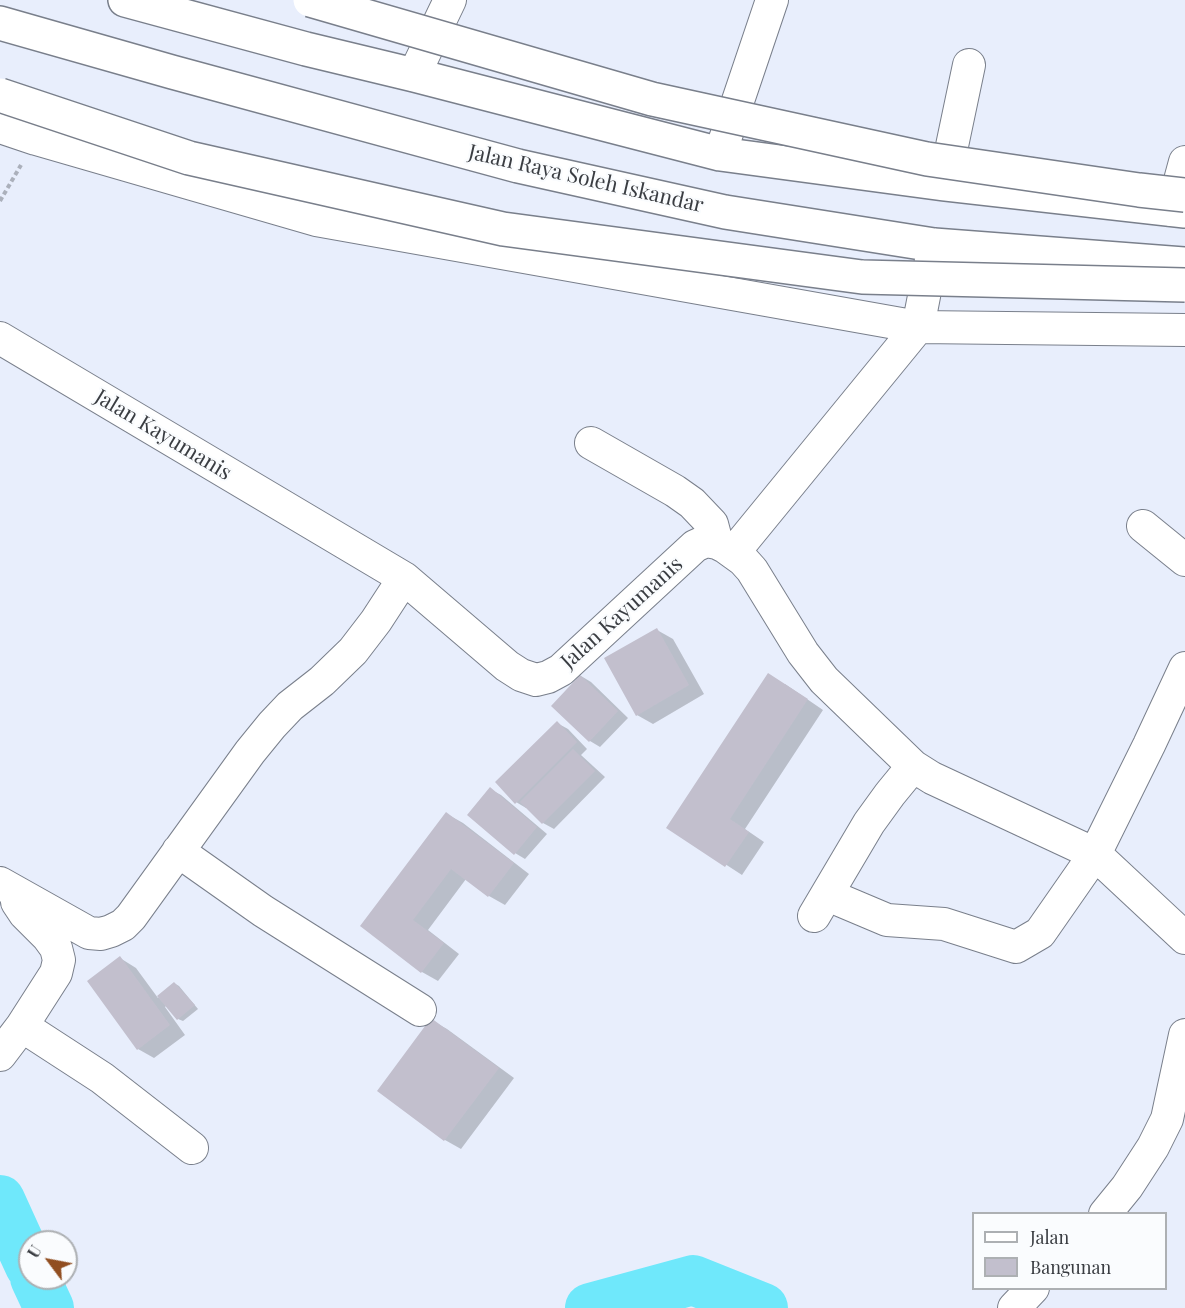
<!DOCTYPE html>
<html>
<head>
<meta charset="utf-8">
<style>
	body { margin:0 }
	#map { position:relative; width:1185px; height:1308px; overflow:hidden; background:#e8eefc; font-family:"Playfair Display",serif }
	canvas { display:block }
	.legend { position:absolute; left:972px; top:1212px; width:195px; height:78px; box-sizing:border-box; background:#fafcfe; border:2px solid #adb0b3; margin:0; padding:8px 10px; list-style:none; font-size:18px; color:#3a3d42 }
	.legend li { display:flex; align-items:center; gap:12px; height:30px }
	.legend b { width:30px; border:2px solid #adb0b3 }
	.north { position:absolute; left:18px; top:1230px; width:60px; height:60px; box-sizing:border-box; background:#fafcfe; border:2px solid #adb0b3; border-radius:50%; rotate:302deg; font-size:16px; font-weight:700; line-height:24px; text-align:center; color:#3a3d42 }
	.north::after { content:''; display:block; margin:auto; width:21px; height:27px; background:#914e20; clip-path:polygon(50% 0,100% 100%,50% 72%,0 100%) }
</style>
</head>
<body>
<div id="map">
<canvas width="1185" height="1308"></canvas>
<ul class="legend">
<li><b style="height:8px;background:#fff"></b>Jalan</li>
<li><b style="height:16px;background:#c2bfcd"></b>Bangunan</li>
</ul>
<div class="north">U</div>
</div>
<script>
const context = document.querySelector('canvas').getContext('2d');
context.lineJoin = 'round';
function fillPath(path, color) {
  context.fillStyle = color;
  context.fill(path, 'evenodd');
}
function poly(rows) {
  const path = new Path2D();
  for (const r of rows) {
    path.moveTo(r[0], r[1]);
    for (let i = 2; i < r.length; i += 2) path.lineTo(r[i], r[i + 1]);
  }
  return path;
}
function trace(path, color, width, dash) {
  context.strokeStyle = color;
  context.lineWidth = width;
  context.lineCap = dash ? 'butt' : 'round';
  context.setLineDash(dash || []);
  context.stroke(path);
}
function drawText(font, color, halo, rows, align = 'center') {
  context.font = font + ' "Playfair Display",serif';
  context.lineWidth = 4.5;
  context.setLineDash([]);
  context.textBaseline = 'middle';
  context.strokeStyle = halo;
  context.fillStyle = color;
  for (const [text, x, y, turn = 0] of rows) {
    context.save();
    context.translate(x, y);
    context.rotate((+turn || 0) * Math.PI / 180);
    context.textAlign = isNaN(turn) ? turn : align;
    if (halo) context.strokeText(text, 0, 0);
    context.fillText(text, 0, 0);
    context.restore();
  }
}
const shadow = poly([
	[657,630,673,639,704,694,653,724,637,715],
	[581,676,591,682,628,718,600,747,590,741],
	[785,684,823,710,745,829,764,842,742,875,668,827],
	[557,723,568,729,587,749,581,755,605,777,554,829,543,823,528,807,526,808,516,802],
	[490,789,501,795,547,834,525,859,515,853],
	[447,814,463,823,529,874,505,905,489,896,466,879,428,930,459,954,438,981,422,972,362,926],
	[120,958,136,968,158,998,174,983,179,986,198,1009,183,1021,178,1019,167,1005,165,1007,185,1035,154,1058,138,1049],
	[431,1020,447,1029,514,1078,461,1149,445,1140,379,1090]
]);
const river = poly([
	[0,1200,30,1266],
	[35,1278,49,1308],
	[590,1308,693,1280,763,1308]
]);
const building = poly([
	[657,628,689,685,636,716,604,658],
	[768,673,808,699,730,819,749,832,725,867,666,828],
	[580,675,618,711,589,742,551,706],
	[557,721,577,742,515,804,495,782],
	[573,749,595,771,542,824,520,802],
	[490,787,537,827,514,855,467,815],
	[446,812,514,863,488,897,451,869,413,920,444,943,421,973,360,926],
	[120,956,170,1025,137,1050,87,981],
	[174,982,195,1005,177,1020,157,996],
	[431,1018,499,1068,444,1141,377,1091]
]);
const path = poly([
	[0,201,21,165]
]);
const minor = poly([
	[414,75,450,0],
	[0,127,36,139,316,220,918,327,1185,330],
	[720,154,772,0],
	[944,184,969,65],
	[1172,210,1185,162],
	[0,338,404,578,507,666,521,675,536,680,548,677,561,670,695,546,706,541,717,543,725,547,743,560,752,570,803,653,824,680,913,766,932,778,1095,854,1185,938],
	[591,443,675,491,692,503,712,524,717,543],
	[1143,526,1185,560],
	[734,552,918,327,934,245],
	[178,851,263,911,420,1010],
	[0,883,89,933,101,934,111,931,123,925,131,917,250,752,272,725,290,706,322,681,353,651,376,621,404,578],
	[829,891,842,901,887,920,944,924,1016,947,1040,933,1095,854,1149,745,1185,668],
	[814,916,869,823,890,794,913,766],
	[22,1026,102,1078,192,1148],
	[0,1055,22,1026,56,973,59,960,56,948,48,937,25,914,17,902],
	[1105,1214,1127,1187,1153,1147,1167,1119,1185,1035],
	[1014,1308,1033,1288]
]);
const highway = poly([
	[125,0,306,49,414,75,720,154,944,184,1185,211],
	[0,23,172,72,518,166,725,212,934,245,1185,264]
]);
const highwayBridge = poly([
	[310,0,652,99,927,159,1139,190,1185,195],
	[0,95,189,158,503,229,862,277,1185,285]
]);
const streetNames = [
	["Jalan Raya Soleh Iskandar",586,179,13],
	["Jalan Kayumanis",163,435,31],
	["Jalan Kayumanis",622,613,-42]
];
fillPath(shadow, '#0003');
trace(river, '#6fe8fb', 50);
fillPath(building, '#c2bfcd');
trace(minor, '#797f8b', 34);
trace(highway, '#797f8b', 36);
trace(path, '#abb0bb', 4, [4.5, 3]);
trace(minor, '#fff', 32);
trace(highway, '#fff', 33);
trace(highwayBridge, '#797f8b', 36, []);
trace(highwayBridge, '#fff', 33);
drawText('21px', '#3a3d42', '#fafcfe', streetNames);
</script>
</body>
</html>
